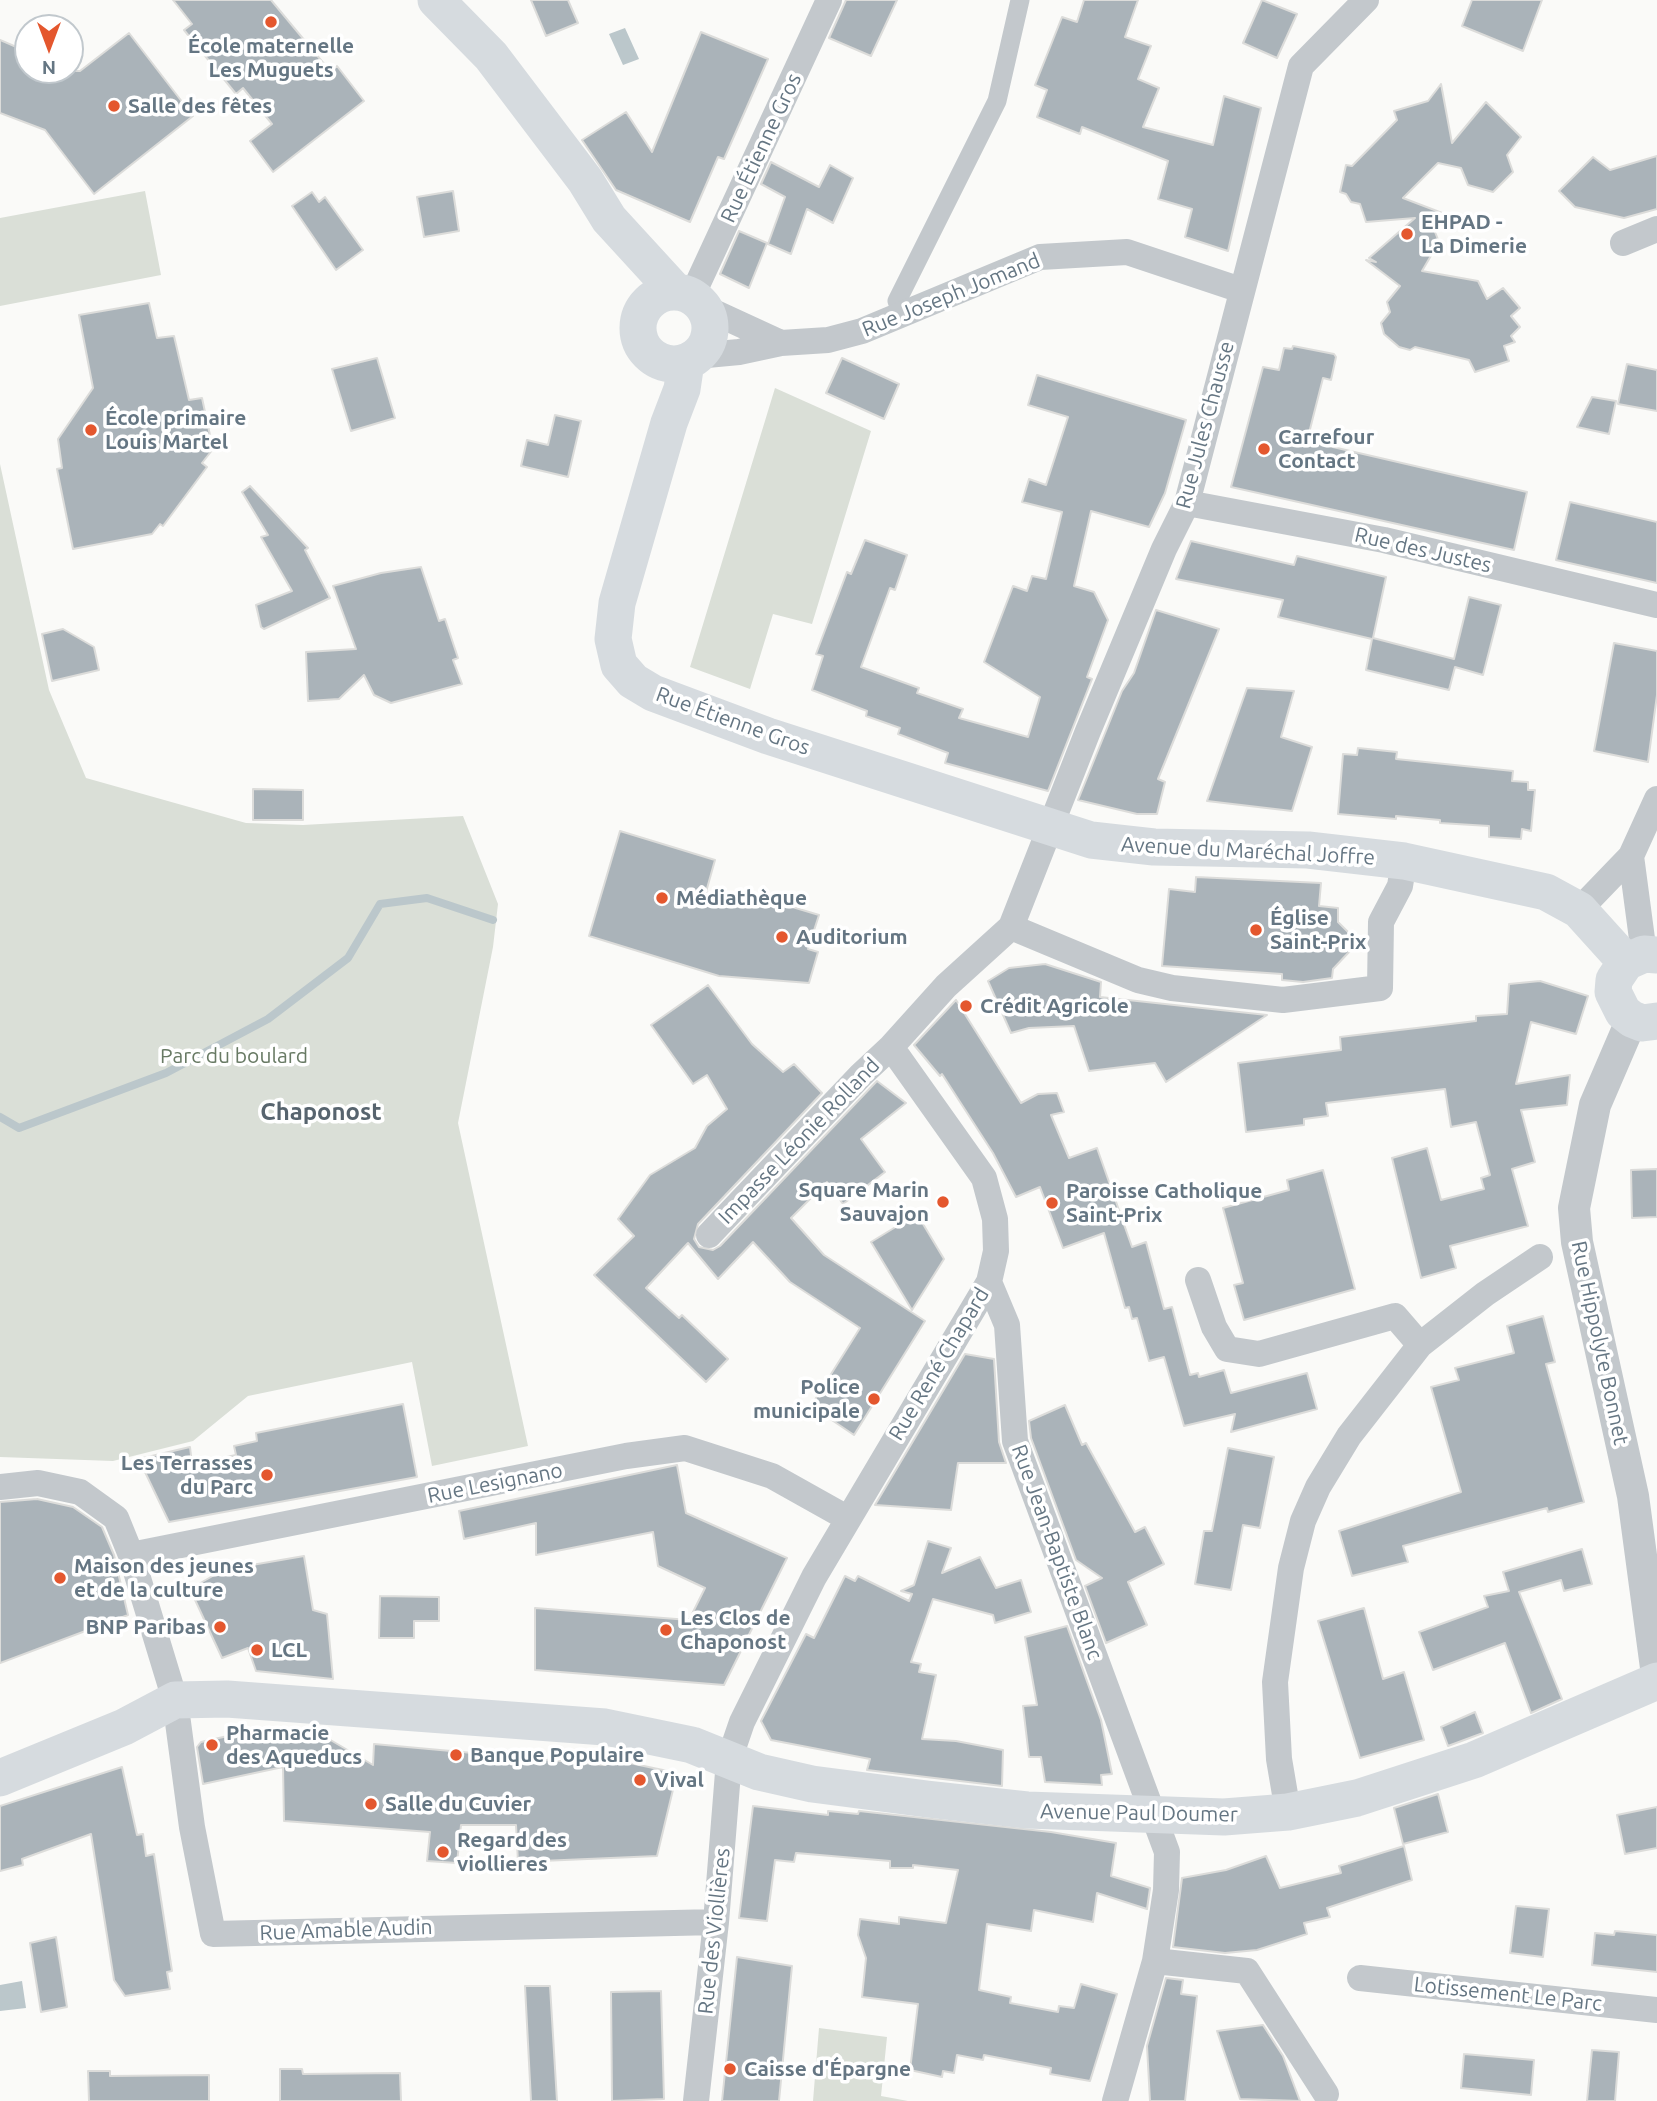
<!DOCTYPE html>
<html>
<head>
<meta charset="utf-8">
<style>
	body { margin:0 }
	#map { position:relative; width:1657px; height:2101px; overflow:hidden; background:#fafaf8; font-family:Ubuntu,sans-serif }
	canvas { display:block }
	.north { position:absolute; left:14px; top:14px; width:70px; height:70px; box-sizing:border-box; background:#fff; border:2px solid #c1c8cd; border-radius:50%; rotate:180deg; font-size:19px; font-weight:700; line-height:28px; text-align:center; color:#657683 }
	.north::after { content:''; display:block; margin:auto; width:24px; height:32px; background:#e4572e; clip-path:polygon(50% 0,100% 100%,50% 72%,0 100%) }
</style>
</head>
<body>
<div id="map">
<canvas width="1657" height="2101"></canvas>
<div class="north">N</div>
</div>
<script>
const context = document.querySelector('canvas').getContext('2d');
context.lineJoin = 'round';
function fillPath(path, color) {
  context.fillStyle = color;
  context.fill(path, 'evenodd');
}
function poly(rows) {
  const path = new Path2D();
  for (const r of rows) {
    if (r.length === 3) {
      path.moveTo(r[0] + r[2], r[1]);
      path.arc(r[0], r[1], r[2], 0, 2 * Math.PI);
      continue;
    }
    path.moveTo(r[0], r[1]);
    for (let i = 2; i < r.length; i += 2) path.lineTo(r[i], r[i + 1]);
  }
  return path;
}
function trace(path, color, width, dash) {
  context.strokeStyle = color;
  context.lineWidth = width;
  context.lineCap = dash ? 'butt' : 'round';
  context.setLineDash(dash || []);
  context.stroke(path);
}
function drawText(font, color, halo, rows, align = 'center') {
  context.font = font + ' Ubuntu,sans-serif';
  context.lineWidth = 7;
  context.setLineDash([]);
  context.textBaseline = 'middle';
  context.strokeStyle = halo;
  context.fillStyle = color;
  for (const [text, x, y, turn = 0] of rows) {
    context.save();
    context.translate(x, y);
    context.rotate((+turn || 0) * Math.PI / 180);
    context.textAlign = isNaN(turn) ? turn : align;
    if (halo) context.strokeText(text, 0, 0);
    context.fillText(text, 0, 0);
    context.restore();
  }
}
const green = poly([
	[145,191,161,275,0,306,0,218],
	[775,388,871,431,812,624,773,614,750,689,690,667],
	[0,464,49,690,86,778,246,823,303,825,463,816,498,904,493,947,458,1123,528,1446,432,1466,412,1362,248,1396,193,1441,113,1461,0,1457],
	[819,2028,887,2037,881,2096,908,2101,813,2101]
]);
const water = poly([
	[625,28,639,59,623,65,609,34],
	[22,1981,26,2008,0,2011,0,1985]
]);
const stream = poly([
	[0,1117,19,1128,166,1073,268,1019,348,958,380,904,427,898,493,920]
]);
const building = poly([
	[173,0,271,0,330,71,337,66,364,101,273,172,250,141,272,124,243,88,236,94,184,30,192,24,173,0],
	[531,0,568,0,578,23,546,36,531,0],
	[846,0,897,0,871,56,829,38,846,0],
	[1084,0,1138,0,1125,37,1151,46,1138,79,1159,88,1143,127,1213,145,1224,96,1261,108,1228,251,1185,237,1192,209,1158,199,1168,161,1082,127,1080,134,1037,117,1047,90,1035,85,1062,17,1077,22,1084,0],
	[1262,0,1297,14,1277,58,1243,43,1262,0],
	[1472,0,1542,0,1523,51,1462,26,1472,0],
	[701,32,768,59,724,159,718,157,690,222,616,190,582,140,626,112,652,152,701,32],
	[129,33,193,116,94,194,45,130,0,113,0,40,28,52,28,70,80,71,129,33],
	[1441,84,1452,143,1486,102,1521,137,1507,155,1513,172,1493,192,1468,185,1461,168,1438,163,1403,198,1450,216,1429,217,1439,242,1422,271,1478,281,1487,299,1503,288,1520,308,1511,316,1520,327,1511,336,1515,342,1504,346,1509,361,1475,372,1469,360,1415,347,1410,350,1399,347,1384,334,1381,323,1390,312,1387,302,1400,286,1366,260,1376,262,1369,258,1415,218,1366,222,1360,204,1351,202,1346,194,1340,192,1346,165,1352,166,1397,120,1394,111,1428,101,1441,84],
	[1657,156,1657,209,1624,218,1575,207,1559,191,1593,157,1610,170,1657,156],
	[771,162,819,187,830,165,853,178,833,223,807,209,791,254,768,244,785,197,761,184,771,162],
	[453,191,459,231,424,237,417,197,453,191],
	[312,192,319,202,325,197,363,250,336,270,292,206,312,192],
	[739,231,767,243,749,288,720,274,739,231],
	[149,303,157,338,174,336,189,400,202,398,213,449,202,463,207,467,163,526,160,524,152,534,73,549,57,469,62,468,58,439,93,388,79,315,149,303],
	[1293,346,1334,354,1336,357,1331,380,1323,378,1307,441,1527,492,1514,550,1231,487,1263,367,1279,370,1284,348,1292,349,1293,346],
	[377,358,395,418,351,431,332,369,377,358],
	[842,358,899,384,884,419,826,393,842,358],
	[1627,364,1657,370,1657,411,1618,404,1627,364],
	[1037,375,1186,420,1165,493,1149,527,1091,511,1074,586,1094,592,1108,620,1087,677,1092,679,1048,791,945,763,948,753,898,734,900,728,866,716,867,711,812,690,823,656,816,654,847,572,851,574,865,540,907,555,895,590,890,588,861,667,919,688,917,693,963,709,959,718,1028,737,1040,697,984,662,1013,586,1027,591,1032,576,1046,579,1062,512,1022,502,1029,479,1046,485,1068,417,1028,405,1037,375],
	[1592,397,1616,401,1609,434,1577,427,1592,397],
	[555,415,581,421,568,477,521,466,527,440,548,445,555,415],
	[250,486,308,548,305,550,330,598,264,629,261,627,256,605,292,591,261,537,268,535,242,492,250,486],
	[1570,502,1657,522,1657,583,1556,560,1570,502],
	[1191,541,1294,565,1297,556,1386,577,1373,638,1454,659,1469,597,1501,605,1483,675,1455,667,1449,690,1366,670,1372,639,1278,617,1283,600,1176,579,1191,541],
	[421,567,439,621,445,619,458,658,453,660,462,684,391,703,374,695,364,675,339,699,308,701,306,652,356,649,333,586,381,573,421,567],
	[1156,610,1219,629,1158,779,1165,782,1157,814,1137,814,1078,800,1122,691,1134,673,1156,610],
	[63,629,94,647,99,670,52,681,42,634,63,629],
	[1614,643,1657,651,1657,695,1648,762,1594,751,1614,643],
	[1247,688,1294,691,1281,737,1312,747,1292,811,1207,801,1247,688],
	[1358,748,1397,752,1396,759,1513,771,1512,781,1528,782,1528,790,1535,790,1531,831,1522,829,1521,839,1489,837,1489,826,1440,823,1440,820,1396,816,1396,819,1338,814,1343,754,1357,755,1358,748],
	[253,789,303,790,303,820,253,820,253,789],
	[620,831,715,860,706,892,742,903,749,894,819,915,808,949,818,952,809,983,719,976,589,936,620,831],
	[1196,877,1321,883,1319,906,1338,908,1338,922,1349,933,1350,951,1333,969,1332,978,1303,982,1282,980,1282,974,1162,966,1169,889,1195,892,1196,877],
	[1045,964,1101,982,1100,997,1267,1015,1166,1082,1155,1063,1089,1071,1074,1026,1029,1028,1011,1033,988,981,1009,968,1045,964],
	[1540,981,1588,996,1576,1034,1531,1022,1516,1084,1570,1075,1567,1105,1521,1110,1535,1162,1512,1169,1528,1226,1450,1246,1456,1268,1421,1278,1392,1158,1427,1148,1441,1200,1484,1189,1481,1178,1490,1175,1476,1122,1451,1127,1445,1089,1326,1103,1328,1116,1304,1119,1304,1125,1246,1132,1238,1063,1341,1050,1340,1037,1476,1021,1476,1016,1507,1014,1509,984,1540,981],
	[708,985,752,1044,783,1072,794,1064,822,1093,698,1224,694,1239,699,1247,713,1250,720,1246,877,1081,906,1103,861,1139,885,1172,843,1204,827,1182,791,1218,824,1255,925,1321,854,1435,811,1406,860,1328,790,1282,753,1242,718,1279,688,1243,646,1288,679,1318,682,1315,728,1359,706,1382,594,1275,634,1236,618,1219,650,1175,695,1148,707,1126,727,1109,707,1075,693,1084,651,1025,708,985],
	[956,1000,1021,1103,1038,1094,1057,1093,1064,1112,1051,1115,1069,1158,1097,1148,1132,1247,1146,1242,1164,1309,1172,1307,1190,1375,1198,1373,1199,1377,1224,1370,1231,1393,1307,1373,1317,1409,1231,1432,1235,1414,1184,1426,1164,1357,1149,1361,1137,1318,1132,1319,1129,1307,1125,1308,1104,1233,1063,1248,1040,1187,1016,1197,993,1153,942,1074,940,1076,914,1045,956,1000],
	[1657,1169,1657,1217,1632,1218,1631,1170,1657,1169],
	[1323,1170,1355,1289,1244,1320,1234,1285,1243,1283,1223,1208,1289,1190,1287,1180,1323,1170],
	[917,1214,944,1259,912,1310,871,1242,917,1214],
	[1543,1316,1555,1362,1546,1364,1584,1502,1548,1512,1547,1508,1403,1546,1408,1562,1352,1576,1339,1531,1461,1492,1431,1387,1459,1380,1455,1368,1514,1353,1507,1326,1543,1316],
	[965,1354,994,1359,999,1442,1006,1463,958,1463,951,1510,875,1505,965,1354],
	[403,1404,417,1477,169,1522,145,1472,143,1458,190,1447,192,1464,236,1455,234,1446,257,1441,256,1433,403,1404],
	[1065,1405,1082,1445,1086,1443,1135,1532,1145,1527,1164,1564,1128,1582,1147,1625,1106,1643,1085,1586,1102,1578,1076,1560,1031,1438,1029,1421,1065,1405],
	[1228,1448,1274,1457,1260,1528,1243,1525,1231,1590,1195,1584,1204,1531,1212,1531,1228,1448],
	[677,1465,686,1513,787,1558,724,1685,535,1670,535,1608,689,1620,705,1588,658,1566,653,1532,536,1555,536,1523,464,1539,459,1511,677,1465],
	[37,1499,73,1507,102,1527,114,1555,128,1615,0,1663,0,1502,37,1499],
	[928,1541,951,1548,942,1573,980,1557,996,1588,1021,1580,1031,1612,995,1623,993,1615,933,1599,911,1662,921,1664,919,1672,936,1675,922,1739,956,1741,1003,1750,1002,1786,867,1770,870,1759,771,1740,761,1721,806,1634,814,1638,845,1576,855,1581,858,1576,909,1601,912,1594,901,1591,914,1585,928,1541],
	[1582,1549,1592,1584,1564,1591,1561,1580,1519,1592,1562,1699,1531,1713,1505,1643,1433,1670,1419,1632,1488,1607,1484,1596,1509,1591,1503,1572,1582,1549],
	[304,1556,313,1610,327,1614,333,1679,256,1671,248,1648,222,1658,190,1589,223,1570,304,1556],
	[380,1596,439,1597,439,1621,414,1621,414,1638,379,1638,380,1596],
	[1364,1608,1383,1679,1404,1672,1424,1740,1360,1758,1318,1621,1364,1608],
	[1067,1626,1101,1720,1112,1774,1101,1775,1102,1785,1045,1782,1041,1757,1029,1757,1023,1706,1037,1705,1025,1637,1067,1626],
	[1475,1712,1483,1733,1448,1746,1441,1727,1475,1712],
	[259,1729,322,1735,373,1765,374,1744,605,1765,606,1758,677,1773,657,1856,518,1862,516,1825,461,1825,457,1863,427,1861,430,1832,284,1821,283,1767,203,1784,197,1747,201,1742,259,1729],
	[122,1767,137,1835,143,1834,146,1856,154,1854,172,1971,167,1972,170,1989,125,1996,114,1980,91,1834,22,1859,23,1865,0,1871,0,1806,122,1767],
	[1438,1794,1448,1832,1403,1844,1394,1808,1438,1794],
	[753,1806,828,1815,828,1811,858,1814,859,1811,1051,1832,1116,1843,1111,1876,1150,1888,1147,1909,1097,1893,1093,1922,1034,1910,1031,1931,987,1924,979,1990,1011,1997,1010,2003,1058,2012,1059,2006,1074,2008,1081,1984,1117,1994,1090,2081,1050,2074,1051,2068,984,2055,983,2060,957,2055,954,2073,943,2071,942,2077,910,2070,918,2004,862,1997,866,1958,858,1935,860,1919,899,1924,899,1917,946,1923,958,1870,913,1865,913,1868,890,1868,890,1861,796,1853,794,1862,775,1860,767,1921,739,1918,753,1806],
	[1657,1807,1657,1848,1625,1854,1617,1815,1657,1807],
	[1404,1846,1412,1880,1327,1908,1330,1917,1304,1923,1307,1934,1257,1950,1225,1953,1173,1947,1182,1878,1226,1870,1266,1856,1280,1888,1341,1873,1339,1866,1404,1846],
	[1516,1906,1549,1909,1543,1957,1510,1953,1516,1906],
	[1615,1931,1657,1935,1657,1972,1592,1965,1595,1933,1614,1935,1615,1931],
	[56,1937,67,2007,41,2012,30,1943,56,1937],
	[737,1957,792,1966,779,2101,722,2101,737,1957],
	[1166,1978,1183,1980,1181,1994,1197,1996,1185,2101,1150,2101,1147,2046,1166,1978],
	[525,1986,550,1986,557,2101,531,2101,525,1986],
	[661,1991,664,2099,612,2101,611,1992,661,1991],
	[1263,2025,1283,2056,1300,2101,1240,2099,1217,2031,1263,2025],
	[1592,2050,1619,2052,1615,2101,1587,2101,1592,2050],
	[1464,2054,1534,2060,1531,2095,1461,2088,1464,2054],
	[280,2069,302,2069,303,2074,400,2073,401,2101,280,2101,280,2069],
	[88,2071,110,2071,110,2076,209,2075,209,2101,89,2101,88,2071]
]);
const pedestrian = poly([
	[903,316,897,301,997,101,1020,0]
]);
const minor = poly([
	[1623,243,1657,229],
	[692,296,829,0],
	[705,308,781,343],
	[696,356,739,352,781,343,828,340,862,331,1040,257,1127,252,1241,290],
	[1187,503,1384,540,1657,605],
	[1631,856,1644,954],
	[1579,910,1631,856,1657,799],
	[1011,927,1138,980,1172,988,1283,1000,1380,988,1381,922,1400,886,1404,861],
	[709,1235,861,1075,891,1047],
	[1198,1280,1214,1327,1227,1349,1259,1354,1395,1316,1420,1345],
	[989,1282,1007,1325,1015,1441,1167,1852,1166,1890,1155,1961,1115,2101],
	[0,1487,38,1483,80,1492,116,1518,131,1555,175,1700,192,1827,213,1934,716,1922],
	[131,1555,626,1456,685,1448,772,1476,847,1518],
	[1288,1812,1279,1759,1275,1682,1291,1568,1303,1521,1318,1487,1349,1436,1420,1345,1485,1294,1540,1257],
	[1155,1961,1247,1971,1326,2094],
	[1360,1978,1657,2010],
	[696,2101,716,1922,729,1760,742,1722,814,1577,989,1282,996,1251,995,1219,984,1178,891,1047,946,986,1011,927,1088,731,1164,549,1187,503,1301,66,1366,0]
]);
const tertiary = poly([
	[1632,1019,1595,1105,1574,1208,1577,1242,1633,1496,1657,1675]
]);
const secondary = poly([
	[436,0,491,56,585,180,609,219,675,291],
	[674,328,36],
	[686,362,682,389,669,423,617,603,613,639,619,665,633,681,653,693,768,736,1091,840,1154,847,1308,850,1404,861,1546,892,1579,910,1626,962],
	[1657,955,1644,954,1626,962,1614,980,1613,992,1623,1012,1632,1019,1642,1023,1657,1021],
	[0,1778,124,1727,175,1700,227,1699,605,1727,692,1745,759,1772,812,1784,927,1799,1027,1810,1224,1817,1288,1812,1357,1798,1474,1760,1657,1681]
]);
const markers = [
	[271,22,7,"#e4572e"],
	[114,106,7,"#e4572e"],
	[1407,234,7,"#e4572e"],
	[91,430,7,"#e4572e"],
	[1264,449,7,"#e4572e"],
	[662,898,7,"#e4572e"],
	[1256,930,7,"#e4572e"],
	[782,937,7,"#e4572e"],
	[966,1006,7,"#e4572e"],
	[943,1202,7,"#e4572e"],
	[1052,1203,7,"#e4572e"],
	[874,1399,7,"#e4572e"],
	[267,1475,7,"#e4572e"],
	[60,1578,7,"#e4572e"],
	[220,1627,7,"#e4572e"],
	[666,1630,7,"#e4572e"],
	[257,1650,7,"#e4572e"],
	[212,1745,7,"#e4572e"],
	[456,1755,7,"#e4572e"],
	[640,1780,7,"#e4572e"],
	[371,1804,7,"#e4572e"],
	[443,1852,7,"#e4572e"],
	[730,2069,7,"#e4572e"]
];
const poiNames = [
	["École maternelle",271,46,"center"],
	["Les Muguets",271,70,"center"],
	["Salle des fêtes",128,106],
	["EHPAD -",1421,222],
	["La Dimerie",1421,246],
	["École primaire",105,418],
	["Louis Martel",105,442],
	["Carrefour",1278,437],
	["Contact",1278,461],
	["Médiathèque",676,898],
	["Église",1270,918],
	["Saint-Prix",1270,942],
	["Auditorium",796,937],
	["Crédit Agricole",980,1006],
	["Square Marin",929,1190,"right"],
	["Sauvajon",929,1214,"right"],
	["Paroisse Catholique",1066,1191],
	["Saint-Prix",1066,1215],
	["Police",860,1387,"right"],
	["municipale",860,1411,"right"],
	["Les Terrasses",253,1463,"right"],
	["du Parc",253,1487,"right"],
	["Maison des jeunes",74,1566],
	["et de la culture",74,1590],
	["Les Clos de",680,1618],
	["Chaponost",680,1642],
	["BNP Paribas",206,1627,"right"],
	["LCL",271,1650],
	["Pharmacie",226,1733],
	["des Aqueducs",226,1757],
	["Banque Populaire",470,1755],
	["Vival",654,1780],
	["Salle du Cuvier",385,1804],
	["Regard des",457,1840],
	["viollieres",457,1864],
	["Caisse d'Épargne",744,2069]
];
const streetNames = [
	["Rue Étienne Gros",761,148,-65],
	["Rue Joseph Jomand",951,295,-22],
	["Rue Jules Chausse",1205,425,-75],
	["Rue des Justes",1423,550,13],
	["Rue Étienne Gros",733,721,20],
	["Avenue du Maréchal Joffre",1248,851,3],
	["Impasse Léonie Rolland",799,1141,-46],
	["Rue Hippolyte Bonnet",1600,1343,78],
	["Rue René Chapard",939,1364,-59],
	["Rue Lesignano",495,1483,-11],
	["Rue Jean-Baptiste Blanc",1057,1552,70],
	["Avenue Paul Doumer",1139,1813,1],
	["Rue Amable Audin",346,1930,-2],
	["Rue des Viollières",714,1931,-84],
	["Lotissement Le Parc",1508,1994,6]
];
const parkNames = [
	["Parc du boulard",234,1056]
];
const quarterNames = [
	["Chaponost",321,1112]
];
fillPath(green, '#dadfd7');
fillPath(water, '#bbc7cb');
trace(stream, '#bbc7cb', 8);
fillPath(building, '#aab3b9');
trace(building, '#dcdcda', 2);
trace(pedestrian, '#c3c8cc', 19);
trace(minor, '#c3c8cc', 26);
trace(tertiary, '#c3c8cc', 32);
trace(secondary, '#d6dbdf', 37);
for (const [x, y, r, color] of markers) {
  const dot = new Path2D();
  dot.arc(x, y, r, 0, 2 * Math.PI);
  context.fillStyle = color;
  context.fill(dot);
  trace(dot, '#fff', 2.5);
}
drawText('bold 21px', '#657683', '#fff', poiNames, 'left');
drawText('21px', '#657683', '#fff', streetNames);
drawText('21px', '#687a64', '#fff', parkNames);
drawText('bold 24px', '#57646e', '#fff', quarterNames);
</script>
</body>
</html>
